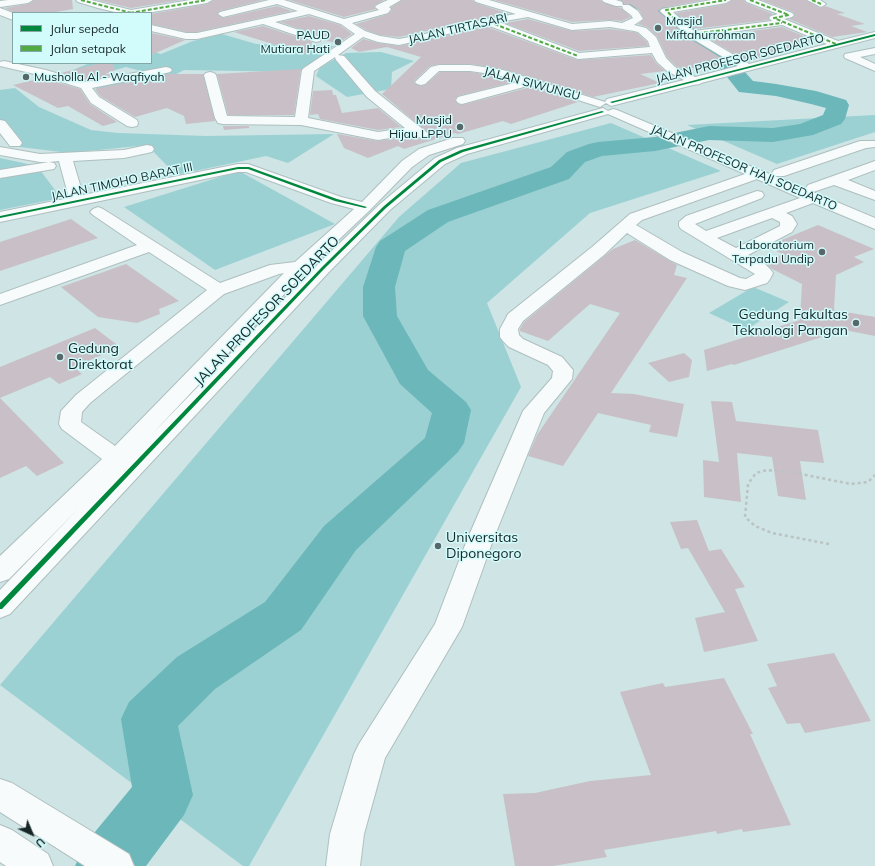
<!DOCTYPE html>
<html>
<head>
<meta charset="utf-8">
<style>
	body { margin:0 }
	#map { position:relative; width:875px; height:866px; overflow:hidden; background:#cee4e5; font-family:Mulish,sans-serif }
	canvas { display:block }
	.legend { position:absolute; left:12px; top:12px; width:140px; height:52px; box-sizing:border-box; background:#d2fbfb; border:1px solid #87a6a6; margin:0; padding:5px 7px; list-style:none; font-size:12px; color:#172627 }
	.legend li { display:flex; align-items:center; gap:8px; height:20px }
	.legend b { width:20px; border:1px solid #87a6a6 }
	.north { position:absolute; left:12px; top:814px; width:40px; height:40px; -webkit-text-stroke:3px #d2fbfb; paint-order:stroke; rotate:136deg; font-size:11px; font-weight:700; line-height:16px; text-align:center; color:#172627 }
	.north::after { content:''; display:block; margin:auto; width:14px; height:18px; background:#172627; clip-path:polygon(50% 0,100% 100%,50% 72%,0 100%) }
</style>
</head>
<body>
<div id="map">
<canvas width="875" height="866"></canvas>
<ul class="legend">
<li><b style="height:5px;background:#00873e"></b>Jalur sepeda</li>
<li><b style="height:5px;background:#52aa44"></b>Jalan setapak</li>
</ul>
<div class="north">U</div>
</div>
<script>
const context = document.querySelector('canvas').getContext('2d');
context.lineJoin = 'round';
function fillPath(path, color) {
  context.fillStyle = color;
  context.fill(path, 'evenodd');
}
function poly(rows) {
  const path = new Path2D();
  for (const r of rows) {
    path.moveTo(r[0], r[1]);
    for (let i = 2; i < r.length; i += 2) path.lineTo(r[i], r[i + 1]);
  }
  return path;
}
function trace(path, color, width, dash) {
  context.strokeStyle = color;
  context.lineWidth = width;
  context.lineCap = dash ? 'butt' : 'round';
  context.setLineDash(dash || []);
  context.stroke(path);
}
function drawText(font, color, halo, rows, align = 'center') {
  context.font = font + ' Mulish,sans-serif';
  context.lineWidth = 3;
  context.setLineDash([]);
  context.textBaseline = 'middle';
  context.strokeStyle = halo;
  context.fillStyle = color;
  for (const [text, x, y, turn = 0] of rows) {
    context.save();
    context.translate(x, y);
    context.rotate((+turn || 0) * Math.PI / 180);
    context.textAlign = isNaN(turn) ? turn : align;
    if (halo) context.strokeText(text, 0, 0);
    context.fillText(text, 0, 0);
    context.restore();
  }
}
const green = poly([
	[222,34,256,44,334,46,299,72,184,70,165,80,99,91,95,87,148,73,126,67,85,78,63,74,90,63,151,63,151,51,161,54,193,41],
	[381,52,414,61,392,72,391,89,347,97,316,76,320,67,346,53],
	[15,88,39,107,91,130,118,133,206,136,334,134,288,163,266,156,176,175,147,145,69,153,20,147,0,128,0,90],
	[875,115,875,132,777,164,687,125],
	[611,123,721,171,590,213,487,303,521,387,249,866,243,866,0,685,399,217,461,163],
	[0,158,37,166,61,198,0,210],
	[239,171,335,224,215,270,124,207],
	[753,287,789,302,746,330,709,313]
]);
const river = poly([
	[621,0,645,0,669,8,733,59,753,81,776,84,816,91,846,100,849,105,845,119,841,124,813,135,773,142,709,140,655,151,602,156,585,162,569,179,448,222,405,251,395,287,397,316,428,370,466,402,471,410,464,443,458,452,356,550,301,630,215,689,178,726,193,795,184,815,146,866,75,866,85,844,132,787,121,719,129,702,177,657,265,602,324,526,425,438,432,413,400,384,363,316,363,287,376,247,380,241,428,210,551,167,567,152,589,144,598,142,655,137,709,126,773,128,800,124,823,115,826,108,811,104,776,96,739,92,719,67,657,16,623,4,621,0]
]);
const building = poly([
	[34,0,72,0,73,9,50,13,15,13,5,8,28,4],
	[97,0,181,0,131,8],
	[213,0,263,0,220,11,217,14,223,18,277,6,292,11,197,32,186,32,151,24,151,14,207,4],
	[289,0,384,0,374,6,376,9,344,17],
	[402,0,472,0,476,3,509,14,470,21,399,37,380,35,366,30,356,24,388,14,392,10,391,7],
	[494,0,600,0,604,3,621,8,631,17,622,21,610,20,572,22],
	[621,0,703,0,662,8,658,11,687,37,731,64,683,69,676,66,667,57,657,36,647,27,638,24,644,19,639,10,630,4,624,4],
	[732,0,744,0,746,3,773,14,768,17,769,20,694,29,676,13,726,4],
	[762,0,806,0,820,8,825,6,845,13,837,14,865,24,851,26,867,32,832,37,789,19,795,16,793,12],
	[309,16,340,25,352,34,337,44,329,41,324,41,320,36,280,22],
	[528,19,572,31,610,29,634,32,637,33,647,42,648,46,579,51,505,23],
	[263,26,312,42,308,55,234,32],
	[487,27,577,60,651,55,656,63,665,71,640,74,660,83,593,97,503,69,470,64,439,64,430,66,414,81,414,83,421,86,425,85,440,72,470,72,498,76,513,82,458,96,455,99,458,104,462,105,531,87,578,102,511,124,503,121,458,134,455,133,404,149,398,146,368,158,344,148,337,134,378,141,413,136,423,140,429,139,431,135,382,94,421,57,387,47,359,52,351,48,363,39,378,43,399,46],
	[782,27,813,40,789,49,786,49,748,62,706,37],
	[151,33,185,40,151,55],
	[101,63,112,63,115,70,105,74,120,74,86,80,61,73],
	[301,69,294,115,228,115,217,74],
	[169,74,203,74,215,121,186,124,184,116,167,108,135,117,100,96,95,89],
	[42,78,80,89,90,104,117,122,103,126,68,106,58,108,13,85],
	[332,90,333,95,336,95,342,113,378,108,401,127,378,130,320,119,318,114,310,115,313,91],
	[223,126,249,126,249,128,224,130],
	[71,219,98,238,0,271,0,242],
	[818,225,874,249,854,257,864,262,836,275,834,310,875,317,875,336,844,330,734,365,732,364,707,371,704,350,800,320,802,284,772,269,765,262,783,254,776,251,782,248,772,244],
	[635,240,677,265,674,275,687,278,611,393,634,394,684,404,677,437,649,432,651,425,598,413,563,466,528,456,537,435,620,313,590,304,548,341,520,331,520,329,524,322,613,249],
	[126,264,179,301,159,309,160,314,137,323,98,317,61,287],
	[95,328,120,347,74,367,82,374,59,384,50,377,0,398,64,463,37,476,26,466,0,478,0,367],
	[684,353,692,360,689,377,669,382,648,363],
	[711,401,732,402,736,421,818,430,824,463,800,461,806,500,778,496,772,457,737,453,741,502,704,497,703,460,719,462],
	[697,520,709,551,721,549,745,587,735,589,758,641,704,652,695,618,725,612,688,548,681,549,670,522],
	[834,653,871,721,805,733,800,723,787,724,768,688,777,686,767,664],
	[724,678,753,734,750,734,791,825,743,832,742,829,717,834,716,831,604,850,607,857,553,866,515,866,503,794,535,793,590,781,651,775,620,692,663,683,665,687]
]);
const path = poly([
	[829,544,772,533,755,526,745,517,748,484,756,473,767,470,791,472,851,484,868,482,875,475]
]);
const minor = poly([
	[76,0,91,0,131,10,190,0,212,0,207,3,147,13,119,13,98,8,78,2,76,0],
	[269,0,284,0,344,19,379,10,375,7,377,5,388,0,401,0,389,7,391,9,388,13,352,23,365,31,380,36,399,39,425,34,470,22,516,14,476,2,474,0,489,0,572,24,610,21,622,23,633,18,631,15,623,9,622,6,616,6,604,2,602,0,616,0,622,2,623,5,629,5,638,11,643,19,634,25,646,28,656,37,666,58,675,67,695,77,738,66,688,36,662,13,660,11,662,9,711,0,731,0,726,3,673,12,694,31,772,21,769,18,771,16,778,14,747,2,745,0,758,0,792,13,794,15,792,17,784,19,838,41,875,32,875,38,701,83,700,84,693,85,611,106,606,103,600,107,531,85,462,104,458,103,456,100,458,97,518,82,498,75,470,71,439,71,425,84,421,85,417,84,415,82,431,67,439,65,470,65,503,70,605,102,607,99,684,80,667,71,657,62,652,53,578,59,487,25,399,45,378,42,363,37,338,55,344,56,375,91,430,135,428,138,423,139,413,134,378,140,301,125,223,124,218,123,215,118,204,75,206,73,210,72,214,73,216,75,227,116,295,117,302,70,304,68,355,34,341,24,309,14,275,22,320,37,321,39,320,41,316,42,263,24,197,39,186,39,151,31,151,25,186,33,197,33,298,11,277,4,223,17,218,14,220,12,269,0],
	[528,17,572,30,610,27,634,31,638,32,648,41,650,47,579,53,499,22,528,17],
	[782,25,827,44,749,64,702,36,782,25],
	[335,57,336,60,367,97,405,128,378,132,308,118,314,71,335,57],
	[807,0,820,0,826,4,821,7,807,0],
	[0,8,13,13,13,20,0,15,0,8],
	[875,48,875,54,860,57,875,64,875,71,845,58,844,56,845,54,875,48],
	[4,61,46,70,86,82,166,67,170,68,172,70,170,72,166,73,92,88,99,97,137,120,138,123,137,126,132,127,127,126,91,103,81,88,39,75,0,66,0,62,4,61],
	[603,108,608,111,613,109,617,110,774,176,772,173,774,170,860,141,875,141,875,147,866,148,784,176,775,176,807,190,806,188,808,185,875,161,875,170,848,180,875,191,875,200,834,185,813,192,875,218,875,229,813,203,786,213,792,216,797,224,792,232,748,255,764,263,770,269,773,273,770,279,767,283,745,290,728,286,670,260,627,233,604,255,523,321,518,329,519,335,523,339,562,357,573,370,572,379,544,413,493,540,462,627,385,758,364,834,360,866,326,866,330,834,354,754,359,744,435,624,467,540,523,411,552,378,553,371,548,365,509,347,503,341,500,337,500,329,506,318,508,314,592,247,630,214,745,174,608,114,467,154,445,164,390,210,329,272,10,614,0,618,0,590,79,508,9,579,0,582,0,556,102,459,62,429,59,424,61,411,76,395,207,290,149,252,0,305,0,294,137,245,93,215,90,212,93,209,98,207,103,209,220,283,270,265,295,262,354,209,331,203,246,172,238,172,0,222,0,212,69,198,59,161,49,162,54,163,56,166,54,169,0,178,0,170,49,162,40,162,0,155,0,147,40,154,124,150,147,145,152,146,154,149,152,152,124,158,73,161,83,195,238,164,248,164,341,197,362,202,402,161,419,149,453,138,463,138,465,141,463,144,429,155,412,167,370,210,313,264,315,266,313,269,380,204,435,158,457,148,603,108],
	[757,179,800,198,706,231,695,224,762,198,764,195,762,192,757,191,686,216,679,222,679,226,681,229,755,274,746,279,740,278,682,252,636,225,642,220,757,179],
	[772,218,780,222,780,226,736,248,717,238,772,218],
	[312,270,151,435,306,271,312,270],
	[284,273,115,446,81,422,82,412,90,403,224,294,279,274,284,273],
	[0,120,5,121,20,140,22,143,20,146,10,146,0,133,0,120],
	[0,779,12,783,129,854,134,866,85,866,0,812,0,779],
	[0,825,12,830,48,854,53,866,6,866,0,862,0,825]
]);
const major = poly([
	[8,0,33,0,28,3,0,7,0,1,8,0]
]);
const quiet = poly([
	[81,0,132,13],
	[750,0,789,15,774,18,836,44],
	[812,0,821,4],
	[130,13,207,0],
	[489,22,578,56],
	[679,24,666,10,726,0],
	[692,34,782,23]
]);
const cycleway = poly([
	[875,34,875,36,612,103,610,102,875,34],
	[602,111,604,112,463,152,441,162,386,208,324,269,2,609,0,609,0,603,322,267,384,206,439,160,461,150,602,111],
	[238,167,249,167,337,199,367,207,365,208,335,201,248,169,238,169,0,218,0,216,238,167]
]);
const markers = [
	[658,28,4,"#57686a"],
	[338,42,4,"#57686a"],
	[26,77,4,"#57686a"],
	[460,127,4,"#57686a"],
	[822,252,4,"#57686a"],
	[856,323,4,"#57686a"],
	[60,357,4,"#57686a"],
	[438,546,4,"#57686a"]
];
const farPoinames = [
	["Masjid",666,21,"left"],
	["Miftahurrohman",666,35,"left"],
	["PAUD",330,35],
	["Mutiara Hati",330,49],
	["Musholla Al - Waqfiyah",34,77,"left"],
	["Masjid",452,120],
	["Hijau LPPU",452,134],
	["Laboratorium",814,245],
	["Terpadu Undip",814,259]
];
const farStreetnames = [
	["JALAN TIRTASARI",458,29,-13],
	["JALAN PROFESOR SOEDARTO",740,59,-14],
	["JALAN SIWUNGU",532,84,15],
	["JALAN PROFESOR HAJI SOEDARTO",744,168,23],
	["JALAN TIMOHO BARAT III",122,182,-12]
];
const streetNames = [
	["JALAN PROFESOR SOEDARTO",267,311,-46]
];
const poiNames = [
	["Gedung Fakultas",848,315,"right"],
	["Teknologi Pangan",848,331,"right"],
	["Gedung",68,349],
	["Direktorat",68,365],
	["Universitas",446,538],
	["Diponegoro",446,554]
];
fillPath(green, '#9cd1d3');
fillPath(river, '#6cb7ba');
fillPath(building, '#c8c0c6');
trace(minor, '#aebfbf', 2);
trace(major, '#aebfbf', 2);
trace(path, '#bcc3c3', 2.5, [3, 3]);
fillPath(minor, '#f8fbfb');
fillPath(major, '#f8fbfb');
trace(quiet, '#52aa44', 2, [4, 2]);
fillPath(cycleway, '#00873e');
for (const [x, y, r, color] of markers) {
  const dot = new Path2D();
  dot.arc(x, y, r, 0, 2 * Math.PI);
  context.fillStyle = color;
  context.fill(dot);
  trace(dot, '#d2fbfb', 1.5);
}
drawText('12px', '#172627', '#d2fbfb', farPoinames, 'right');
drawText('12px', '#172627', '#d2fbfb', farStreetnames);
drawText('14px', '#172627', '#d2fbfb', streetNames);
drawText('14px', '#172627', '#d2fbfb', poiNames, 'left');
</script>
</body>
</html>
